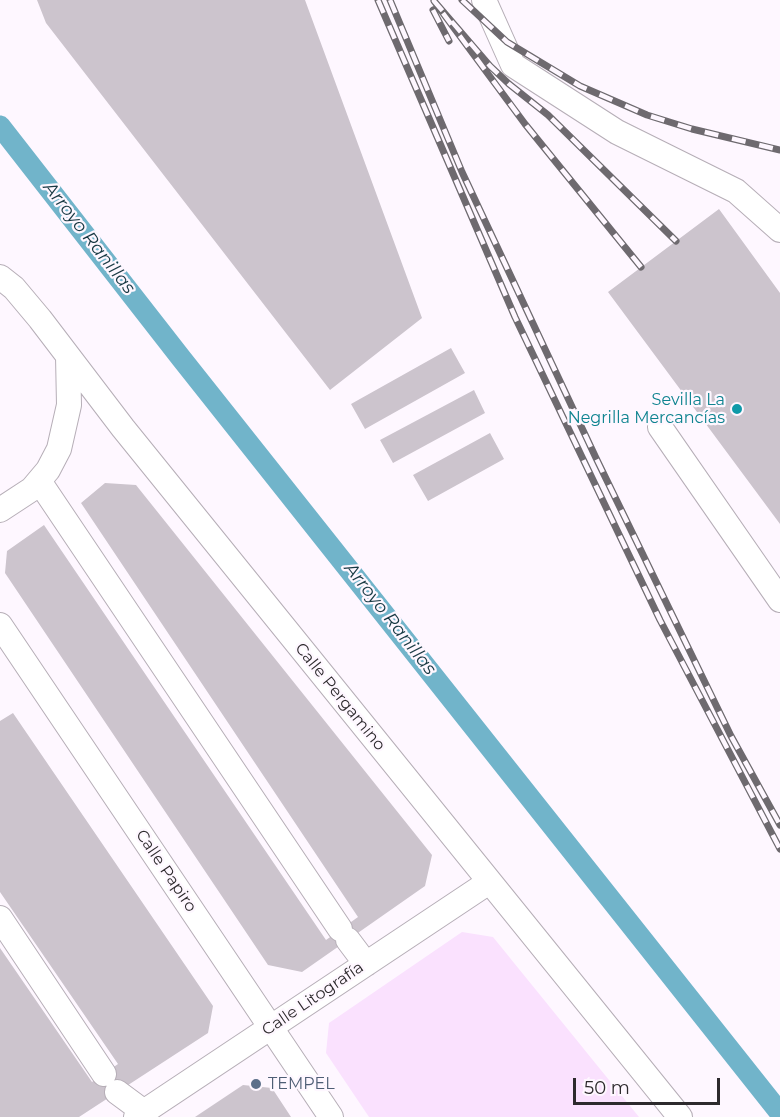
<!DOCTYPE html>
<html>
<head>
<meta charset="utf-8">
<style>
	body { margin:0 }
	#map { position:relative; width:780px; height:1117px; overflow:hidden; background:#fef7ff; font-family:Montserrat,sans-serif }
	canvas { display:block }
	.scale { position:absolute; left:573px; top:1078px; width:147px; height:27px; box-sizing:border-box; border:3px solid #2d2a2d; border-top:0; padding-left:8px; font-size:18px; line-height:21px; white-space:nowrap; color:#2d2a2d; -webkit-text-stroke:4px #fef7ff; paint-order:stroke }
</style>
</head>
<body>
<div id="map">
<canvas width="780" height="1117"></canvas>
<div class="scale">50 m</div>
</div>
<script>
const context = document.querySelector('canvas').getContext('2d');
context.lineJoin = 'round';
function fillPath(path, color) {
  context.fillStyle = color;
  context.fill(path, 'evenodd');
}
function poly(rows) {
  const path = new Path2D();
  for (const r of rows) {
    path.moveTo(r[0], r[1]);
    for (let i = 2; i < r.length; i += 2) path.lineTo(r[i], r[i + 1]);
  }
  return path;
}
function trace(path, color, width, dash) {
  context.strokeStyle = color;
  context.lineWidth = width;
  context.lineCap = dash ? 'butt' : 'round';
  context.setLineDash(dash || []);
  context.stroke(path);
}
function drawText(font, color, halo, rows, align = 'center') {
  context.font = font + ' Montserrat,sans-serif';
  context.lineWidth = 4.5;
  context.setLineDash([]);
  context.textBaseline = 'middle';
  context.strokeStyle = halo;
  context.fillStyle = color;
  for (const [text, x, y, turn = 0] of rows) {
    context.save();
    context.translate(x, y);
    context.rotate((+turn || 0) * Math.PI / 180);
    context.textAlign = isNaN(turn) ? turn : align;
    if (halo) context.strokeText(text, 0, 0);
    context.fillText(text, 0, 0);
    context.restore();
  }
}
const green = poly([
	[462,932,493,937,639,1117,369,1117,326,1053,329,1023]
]);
const canal = poly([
	[0,126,181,358,780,1113]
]);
const building = poly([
	[37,0,305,0,422,318,330,390,46,23],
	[719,209,780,293,780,524,608,292],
	[451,348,465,373,365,429,351,404],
	[474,390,485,413,393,463,380,440],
	[490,433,504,459,428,501,413,475],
	[105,483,136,485,432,855,425,886,302,972,268,965,5,573,7,551,44,525,326,940,358,917,81,503],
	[13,713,213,1006,208,1033,79,1117,0,1117,0,948,92,1082,118,1064,0,892,0,721],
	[243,1085,272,1088,291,1117,195,1117]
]);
const minor = poly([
	[484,0,513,65,617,132,736,191,780,230],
	[0,277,14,288,40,319,123,428,680,1117],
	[660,427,780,600],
	[39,481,340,929],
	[0,510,32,489,48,470,59,449,69,405,68,356],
	[0,625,331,1117],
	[0,918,104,1074],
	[348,940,366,964],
	[117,1092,144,1112],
	[136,1117,489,882]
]);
const rail = poly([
	[378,0,515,317,660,620,780,849],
	[390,0,462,172,596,458,731,736,780,825],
	[462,0,507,42,580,86,647,115,692,129,780,150],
	[433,10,449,41],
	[641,267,525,124,434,1,490,66,509,84,548,115,676,241]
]);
const markers = [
	[737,409,6,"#0f9aa8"],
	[256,1084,6,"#5c6f8a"]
];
const cultureNames = [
	["Sevilla La",725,400],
	["Negrilla Mercancías",725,418]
];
const streetNames = [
	["Calle Pergamino",340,697,51],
	["Calle Papiro",166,871,56],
	["Calle Litografía",313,999,-34]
];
const serviceNames = [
	["TEMPEL",268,1084]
];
const waterNames = [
	["Arroyo Ranillas",89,238,52],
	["Arroyo Ranillas",390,619,52]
];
fillPath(green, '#fae1fe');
trace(canal, '#71b4ca', 21);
fillPath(building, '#ccc4cd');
trace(minor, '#b6aeb7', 26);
trace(minor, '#fff', 24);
trace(rail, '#6e6a6f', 7);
trace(rail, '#fef7ff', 4.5, [14]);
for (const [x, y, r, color] of markers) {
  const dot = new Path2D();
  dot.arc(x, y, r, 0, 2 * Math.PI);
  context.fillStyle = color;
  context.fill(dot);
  trace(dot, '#fef7ff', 2);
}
drawText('16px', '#0d838f', '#fef7ff', cultureNames, 'right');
drawText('16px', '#2d2a2d', '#fef7ff', streetNames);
drawText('16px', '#4e5e75', '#fef7ff', serviceNames, 'left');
drawText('italic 18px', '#183943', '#fef7ff', waterNames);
</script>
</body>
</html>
